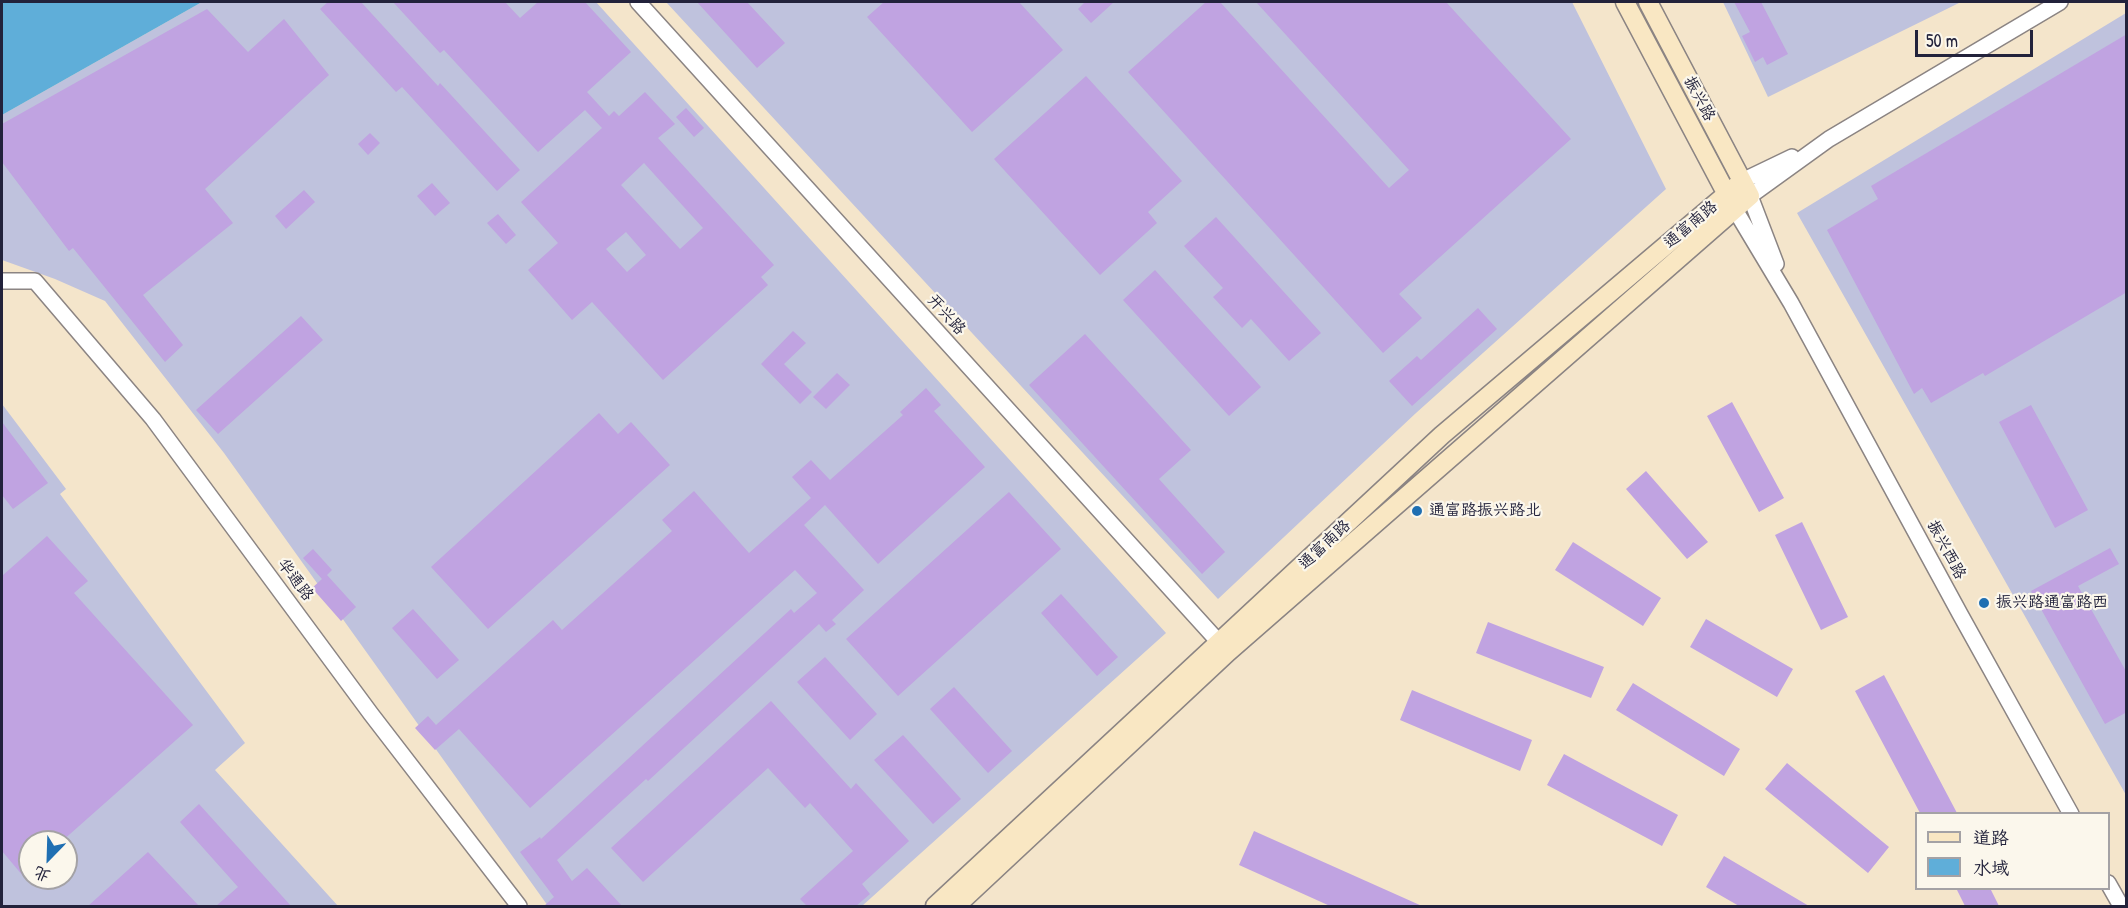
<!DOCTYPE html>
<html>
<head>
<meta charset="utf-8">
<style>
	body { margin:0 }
	#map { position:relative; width:2128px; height:908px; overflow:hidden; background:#f4e5cb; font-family:"Patrick Hand","LXGW WenKai TC",sans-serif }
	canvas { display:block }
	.frame { position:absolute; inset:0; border:3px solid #22223b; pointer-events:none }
	.legend { position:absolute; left:1915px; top:812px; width:195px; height:78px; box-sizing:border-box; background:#fbf7ec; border:2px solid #a4a2a5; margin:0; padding:8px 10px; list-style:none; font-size:18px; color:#22223b }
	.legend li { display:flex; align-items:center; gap:12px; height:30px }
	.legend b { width:30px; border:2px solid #a4a2a5 }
	.north { position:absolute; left:18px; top:830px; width:60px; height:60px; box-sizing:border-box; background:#fbf7ec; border:2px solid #a4a2a5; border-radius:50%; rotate:203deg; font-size:16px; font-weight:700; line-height:24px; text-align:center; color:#22223b }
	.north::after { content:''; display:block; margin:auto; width:21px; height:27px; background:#1f6fb2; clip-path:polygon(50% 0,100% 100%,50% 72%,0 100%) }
	.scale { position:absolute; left:1915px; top:30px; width:118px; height:27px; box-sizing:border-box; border:3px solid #22223b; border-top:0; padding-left:8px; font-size:18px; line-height:21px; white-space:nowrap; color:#22223b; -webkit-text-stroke:4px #fbf7ec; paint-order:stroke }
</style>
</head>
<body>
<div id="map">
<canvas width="2128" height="908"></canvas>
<div class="frame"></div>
<ul class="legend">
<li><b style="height:8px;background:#f9e7c3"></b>道路</li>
<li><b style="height:16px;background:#5faed9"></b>水域</li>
</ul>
<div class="north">北</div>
<div class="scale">50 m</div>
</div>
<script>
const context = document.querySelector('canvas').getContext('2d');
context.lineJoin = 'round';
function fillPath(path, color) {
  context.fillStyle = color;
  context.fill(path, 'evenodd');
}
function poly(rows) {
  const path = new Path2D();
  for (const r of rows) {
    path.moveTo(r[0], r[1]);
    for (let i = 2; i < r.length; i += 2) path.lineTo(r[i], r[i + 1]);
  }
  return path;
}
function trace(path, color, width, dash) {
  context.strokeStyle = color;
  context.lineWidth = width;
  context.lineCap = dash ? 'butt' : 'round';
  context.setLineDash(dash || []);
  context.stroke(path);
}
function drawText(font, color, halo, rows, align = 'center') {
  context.font = font + ' "Patrick Hand","LXGW WenKai TC",sans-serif';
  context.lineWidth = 4.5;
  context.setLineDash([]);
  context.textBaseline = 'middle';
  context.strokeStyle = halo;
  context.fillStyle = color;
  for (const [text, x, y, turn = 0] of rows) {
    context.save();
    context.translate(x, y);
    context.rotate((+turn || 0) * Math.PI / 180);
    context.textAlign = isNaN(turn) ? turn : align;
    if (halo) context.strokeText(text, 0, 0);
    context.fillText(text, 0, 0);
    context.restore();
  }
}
const industrial = poly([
	[202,2,596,2,1166,633,862,906,548,906,224,453,105,301,55,279,2,260,2,115],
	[666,2,1572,2,1666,189,1416,413,1218,599],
	[1723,2,1961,2,1768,97],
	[2126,13,2126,795,1797,213],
	[2,404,66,489,60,494,245,743,215,770,338,906,2,906],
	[30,842,66,842,66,878,30,878]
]);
const water = poly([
	[2,2,202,2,2,115]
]);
const building = poly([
	[328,2,361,2,438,86,440,83,520,170,497,191,402,87,396,92,320,9],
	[393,2,505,2,520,18,538,2,585,2,631,52,587,92,609,116,614,111,619,116,645,92,675,124,658,138,774,265,761,277,768,285,663,380,592,302,572,320,528,270,558,243,521,202,602,128,585,110,538,152,444,50,440,53],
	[644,163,703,228,680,249,621,185],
	[626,232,646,255,627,272,606,249],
	[697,2,747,2,785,43,757,68],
	[884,2,1019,2,1063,50,972,132,867,17],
	[1085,2,1114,2,1091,23,1078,9],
	[1206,2,1220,2,1389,188,1409,170,1256,2,1446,2,1571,139,1399,294,1422,318,1383,353,1128,72],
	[1734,2,1761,2,1788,54,1767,65,1763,57,1755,62,1742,36,1750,32],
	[207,9,248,52,284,19,329,75,205,189,233,223,143,295,183,345,165,362,73,248,69,251,2,162,2,124],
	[2127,34,2127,292,1985,376,1983,373,1931,403,1922,388,1914,394,1827,230,1878,199,1871,186],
	[1086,76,1182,181,1148,212,1157,223,1100,275,994,159],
	[686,108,704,128,694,137,676,117],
	[370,133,380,143,368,155,358,144],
	[432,183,450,203,435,216,417,196],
	[304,190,315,202,286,229,275,216],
	[498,214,516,235,506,244,487,223],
	[1216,217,1321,333,1289,361,1251,319,1242,328,1213,297,1223,288,1184,246],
	[1155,270,1261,387,1229,416,1123,300],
	[1478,308,1497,329,1412,406,1389,381,1417,356,1421,360],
	[301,316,323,340,218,434,196,410],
	[793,331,806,343,784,364,812,392,800,404,761,364],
	[1085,334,1191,450,1159,479,1225,552,1202,574,1029,385],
	[837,373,850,385,826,409,813,397],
	[926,388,941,405,934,411,985,467,878,564,825,505,804,525,864,590,832,620,836,624,826,632,819,624,648,781,646,779,557,860,572,881,587,868,622,906,544,906,554,897,520,852,540,837,541,839,791,609,794,613,817,593,795,570,530,808,459,729,435,750,415,728,428,716,436,725,553,620,562,630,672,531,662,520,694,491,749,553,811,498,792,477,811,460,830,480,903,415,900,412],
	[1732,402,1784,498,1759,512,1707,416],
	[2031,405,2088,510,2055,528,1999,422],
	[599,413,618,434,631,422,670,465,488,629,431,567],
	[2,422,48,483,13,509,2,495],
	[1646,471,1708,542,1687,559,1626,489],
	[1009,492,1061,549,898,696,846,639],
	[1802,522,1848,617,1821,630,1775,535],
	[47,536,88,581,74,593,193,725,61,842,30,842,30,870,23,876,2,851,2,576],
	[1573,542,1661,598,1643,626,1555,570],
	[2110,548,2119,564,2078,586,2127,673,2127,712,2105,724,2031,591],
	[313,549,332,570,327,575,356,607,341,621,312,588,322,579,303,558],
	[1061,594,1118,657,1097,676,1041,613],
	[413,609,459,660,437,679,392,628],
	[1706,619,1793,669,1777,697,1690,647],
	[1488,622,1604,667,1591,698,1476,653],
	[825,657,877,714,850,740,797,682],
	[1884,675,1957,813,1920,813,1855,691],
	[1633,683,1740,749,1724,776,1616,710],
	[954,687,1012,751,988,773,930,709],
	[1412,690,1532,740,1520,771,1400,720],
	[771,701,851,789,856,783,909,841,862,884,870,894,856,906,807,906,800,899,853,851,810,803,805,808,768,768,643,882,611,848],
	[903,735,961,799,933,824,874,760],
	[1564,754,1678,815,1662,846,1547,785],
	[1787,763,1889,847,1868,873,1765,789],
	[199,804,291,906,216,906,238,887,180,822],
	[1254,831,1422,906,1330,906,1239,865],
	[148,852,199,906,88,906],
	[1724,856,1809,906,1739,906,1706,887],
	[1956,888,1990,888,1999,906,1965,906]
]);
const tertiary = poly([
	[638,2,1226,650],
	[1742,181,1792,157],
	[1734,208,1791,303,1960,614,2071,814],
	[1776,264,1750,196,1829,139,2060,2],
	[2,281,35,281,153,419,371,714,519,906],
	[2108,883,2121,906]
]);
const secondary = poly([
	[1625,2,1732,204],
	[935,906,1442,435,1742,181],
	[956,906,1228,652,1750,196,1648,2]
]);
const markers = [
	[1417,511,6,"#1f6fb2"],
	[1984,603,6,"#1f6fb2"]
];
const streetNames = [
	["振兴路",1699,99,62],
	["通富南路",1691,225,-40],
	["开兴路",946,315,48],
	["通富南路",1325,545,-43],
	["振兴西路",1946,550,62],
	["华通路",295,580,53]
];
const poiNames = [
	["通富路振兴路北",1429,511],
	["振兴路通富路西",1996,603]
];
fillPath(industrial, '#bfc2dd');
fillPath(water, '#5faed9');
fillPath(building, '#c0a3e1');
trace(tertiary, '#8b8483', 18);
trace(secondary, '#8b8483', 21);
trace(tertiary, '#fff', 15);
trace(secondary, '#f9e7c3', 18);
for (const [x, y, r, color] of markers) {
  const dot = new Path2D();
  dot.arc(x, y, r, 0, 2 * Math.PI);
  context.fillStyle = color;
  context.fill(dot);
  trace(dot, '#fbf7ec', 2);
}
drawText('16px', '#22223b', '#fbf7ec', streetNames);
drawText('16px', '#22223b', '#fbf7ec', poiNames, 'left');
</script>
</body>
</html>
